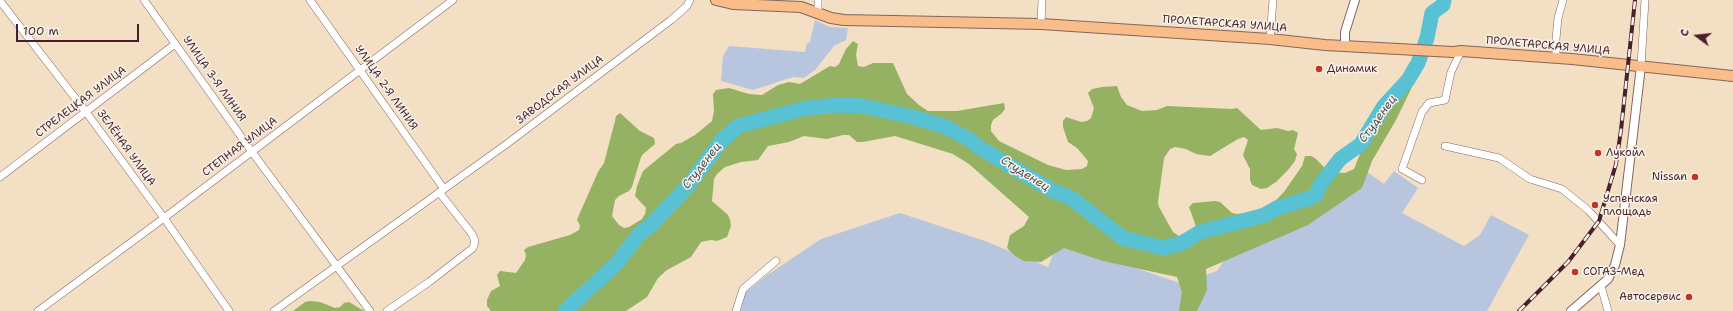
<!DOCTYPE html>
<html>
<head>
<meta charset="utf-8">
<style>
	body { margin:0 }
	#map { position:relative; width:1733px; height:311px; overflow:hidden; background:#f3e0c4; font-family:"Shantell Sans",sans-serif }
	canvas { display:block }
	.north { position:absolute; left:1677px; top:16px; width:40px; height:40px; -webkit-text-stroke:3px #f7f3e8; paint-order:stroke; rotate:285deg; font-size:11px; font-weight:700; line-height:16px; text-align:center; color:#4a1f2b }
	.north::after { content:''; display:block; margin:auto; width:14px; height:18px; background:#4a1f2b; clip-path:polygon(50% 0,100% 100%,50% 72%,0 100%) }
	.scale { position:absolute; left:16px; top:24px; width:123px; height:18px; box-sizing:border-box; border:2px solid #4a1f2b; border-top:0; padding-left:5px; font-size:12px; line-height:14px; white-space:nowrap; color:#4a1f2b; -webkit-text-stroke:3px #f7f3e8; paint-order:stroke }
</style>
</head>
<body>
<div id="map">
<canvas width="1733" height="311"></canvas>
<div class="north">С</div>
<div class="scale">100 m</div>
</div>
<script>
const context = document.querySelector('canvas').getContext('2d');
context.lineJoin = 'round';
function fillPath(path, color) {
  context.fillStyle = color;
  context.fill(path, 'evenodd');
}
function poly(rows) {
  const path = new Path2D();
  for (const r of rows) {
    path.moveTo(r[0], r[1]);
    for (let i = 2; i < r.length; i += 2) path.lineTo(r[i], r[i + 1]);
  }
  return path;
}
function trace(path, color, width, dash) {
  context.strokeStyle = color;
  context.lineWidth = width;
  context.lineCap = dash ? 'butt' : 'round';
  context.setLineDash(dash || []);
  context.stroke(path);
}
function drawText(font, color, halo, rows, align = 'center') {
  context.font = font + ' "Shantell Sans",sans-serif';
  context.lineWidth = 3;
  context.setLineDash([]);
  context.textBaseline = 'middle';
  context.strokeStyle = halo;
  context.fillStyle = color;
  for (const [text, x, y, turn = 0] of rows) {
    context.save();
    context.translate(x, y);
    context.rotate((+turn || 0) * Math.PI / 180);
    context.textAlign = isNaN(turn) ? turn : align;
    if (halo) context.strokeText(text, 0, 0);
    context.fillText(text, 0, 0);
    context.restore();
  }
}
const industrial = poly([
	[815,20,830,27,848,28,846,40,834,46,815,70,804,78,793,77,753,90,721,81,723,56,729,46,805,52,807,43,810,42],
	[1359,166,1384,184,1394,171,1418,188,1402,213,1464,246,1480,235,1491,215,1529,235,1487,311,741,311,745,293,766,276,821,239,900,213,985,241,1048,267,1058,242,1180,283,1217,271,1230,252]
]);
const forest = poly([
	[853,41,858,44,856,55,858,66,864,67,873,63,893,63,907,94,919,105,928,111,957,111,1004,103,1005,109,1002,113,993,120,991,125,991,131,999,141,1048,165,1066,170,1082,169,1087,166,1088,161,1077,148,1068,142,1063,127,1063,121,1066,117,1081,122,1087,121,1091,118,1094,108,1088,93,1092,89,1102,87,1117,86,1121,97,1127,105,1142,111,1157,110,1167,106,1232,109,1237,108,1261,130,1277,128,1288,131,1293,130,1298,133,1294,149,1297,154,1295,161,1288,170,1276,182,1267,188,1261,189,1252,185,1250,180,1250,169,1243,155,1248,140,1244,137,1238,139,1210,156,1196,154,1186,149,1175,147,1170,149,1164,158,1158,202,1159,207,1173,232,1188,242,1193,241,1198,232,1189,207,1193,203,1215,201,1220,202,1232,213,1237,214,1248,213,1258,210,1276,200,1284,192,1302,166,1305,156,1311,156,1315,158,1327,170,1332,172,1345,173,1354,169,1360,154,1359,143,1363,132,1408,84,1413,85,1396,120,1372,161,1362,188,1308,225,1206,269,1207,290,1197,311,1179,311,1182,292,1177,277,1103,261,1064,248,1041,262,1024,261,1015,256,1007,248,1010,235,1024,226,1029,217,969,164,953,154,895,136,863,142,857,142,849,135,843,135,827,139,804,136,789,142,768,146,758,160,741,162,725,167,717,174,714,179,712,201,728,215,730,220,731,226,727,237,717,241,711,240,701,242,691,257,667,270,658,278,647,297,626,311,491,311,487,306,487,300,491,291,500,286,497,275,500,271,516,273,525,260,526,255,524,250,528,247,570,235,579,230,580,225,577,220,579,215,598,172,604,163,615,121,616,116,620,113,640,131,654,138,655,144,642,155,640,160,632,187,629,191,619,196,615,200,612,216,619,225,624,228,629,227,642,219,645,214,646,208,635,196,637,186,643,171,676,144,681,143,695,135,712,121,714,111,713,94,716,90,729,88,749,94,762,95,778,85,789,82,800,84,830,66,835,67,839,64,846,49],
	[310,301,320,302,335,308,340,307,344,303,349,302,364,311,293,311,305,302]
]);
const river = poly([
	[565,311,617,263,640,233,651,225,688,186,722,140,738,126,806,108,841,105,863,106,913,117,946,127,972,141,977,146,1051,190,1071,198,1123,238,1163,248,1182,243,1200,232,1265,215,1277,208,1310,198,1316,195,1320,185,1340,159,1361,144,1384,106,1408,80,1418,63,1427,38,1432,13,1443,5,1444,0]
]);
const minor = poly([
	[144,0,252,152,370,311],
	[310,0,444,189],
	[0,1,86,112,164,218,229,311],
	[818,12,818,0],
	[1041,24,1042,0],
	[1270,39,1273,0],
	[1556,58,1556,39,1558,18,1563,0],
	[1641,66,1645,0],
	[1445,146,1499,158,1530,179,1562,189,1588,210,1620,245],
	[0,177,175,44],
	[1422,180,1402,169,1422,112,1429,103,1445,100,1451,72,1461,51],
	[1601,286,1608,311],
	[38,311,164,218,453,0],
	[274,311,508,143,671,20,687,6,690,0],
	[387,311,429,282,473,248,475,241,472,234,439,192],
	[736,311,743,289,776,261]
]);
const tertiary = poly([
	[1345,46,1345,32,1355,0],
	[1571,311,1608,279,1615,265,1620,245,1641,66]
]);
const primary = poly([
	[716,0,733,4,801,7,831,18,844,20,1041,24,1270,39,1325,45,1453,52,1461,51,1572,59,1733,76]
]);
const rail = poly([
	[1519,311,1568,262,1599,221,1616,164,1621,130,1635,0]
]);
const markers = [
	[1319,69,4,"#c8321e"],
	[1598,153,4,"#c8321e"],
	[1695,177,4,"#c8321e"],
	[1595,205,4,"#c8321e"],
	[1575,272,4,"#c8321e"],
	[1689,297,4,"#c8321e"]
];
const streetNames = [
	["ПРОЛЕТАРСКАЯ УЛИЦА",1225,24,4],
	["ПРОЛЕТАРСКАЯ УЛИЦА",1548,46,5],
	["УЛИЦА 3-Я ЛИНИЯ",214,79,55],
	["УЛИЦА 2-Я ЛИНИЯ",386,88,55],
	["ЗАВОДСКАЯ УЛИЦА",560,90,-37],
	["СТРЕЛЕЦКАЯ УЛИЦА",81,102,-37],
	["СТЕПНАЯ УЛИЦА",240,147,-37],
	["ЗЕЛЁНАЯ УЛИЦА",126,148,54]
];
const poiNames = [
	["Динамик",1327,69],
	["Лукойл",1606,153],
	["Nissan",1687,177,"right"],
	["Успенская",1603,199],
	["площадь",1603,212],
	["СОГАЗ-Мед",1583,272],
	["Автосервис",1681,297,"right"]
];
const waterNames = [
	["Студенец",1378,119,-54],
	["Студенец",702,166,-52],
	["Студенец",1025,174,32]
];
fillPath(industrial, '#b7c5de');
fillPath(forest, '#95b162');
trace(river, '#58c2d4', 15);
trace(minor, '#856361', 8);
trace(tertiary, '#856361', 10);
trace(primary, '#856361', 12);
trace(minor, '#fff', 7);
trace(tertiary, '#fff', 8);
trace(primary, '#f8bd89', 10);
trace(rail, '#4a1f2b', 4);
trace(rail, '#f7f3e8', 2.5, [8]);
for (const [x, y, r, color] of markers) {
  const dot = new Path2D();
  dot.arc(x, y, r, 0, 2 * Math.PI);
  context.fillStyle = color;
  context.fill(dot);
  trace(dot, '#f7f3e8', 1.5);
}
drawText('11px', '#4a1f2b', '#f7f3e8', streetNames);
drawText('11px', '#4a1f2b', '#f7f3e8', poiNames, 'left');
drawText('italic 12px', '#4e505e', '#f7f3e8', waterNames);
</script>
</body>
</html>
